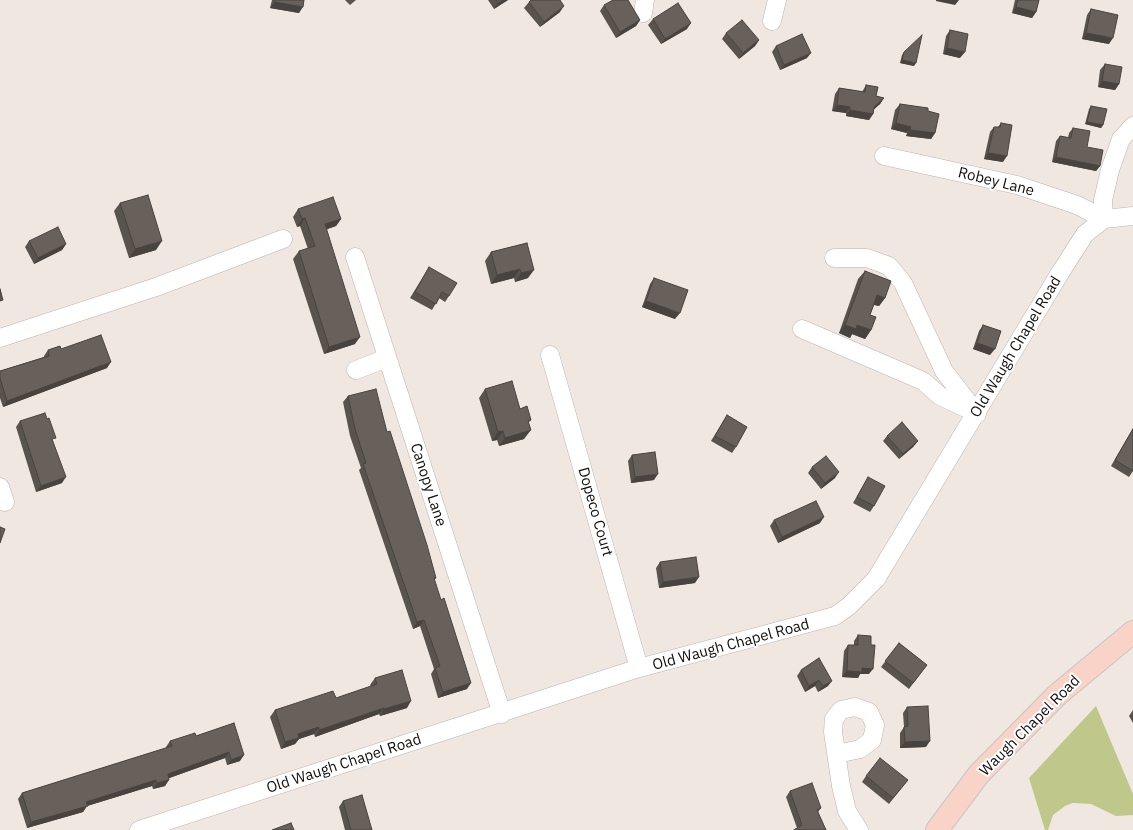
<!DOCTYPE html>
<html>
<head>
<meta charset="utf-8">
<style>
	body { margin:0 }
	canvas { display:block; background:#f1e7e1 }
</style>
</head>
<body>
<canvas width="1133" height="830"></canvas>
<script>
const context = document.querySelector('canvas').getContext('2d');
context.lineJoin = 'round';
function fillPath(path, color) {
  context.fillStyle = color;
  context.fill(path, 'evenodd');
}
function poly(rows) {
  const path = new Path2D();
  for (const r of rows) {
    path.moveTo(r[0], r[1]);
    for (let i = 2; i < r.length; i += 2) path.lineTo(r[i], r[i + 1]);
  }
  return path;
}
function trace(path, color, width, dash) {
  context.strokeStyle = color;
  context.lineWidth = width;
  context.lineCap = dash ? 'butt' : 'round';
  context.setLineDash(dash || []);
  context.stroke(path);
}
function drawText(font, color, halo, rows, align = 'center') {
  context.font = font + ' "IBM Plex Sans",sans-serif';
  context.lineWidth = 4;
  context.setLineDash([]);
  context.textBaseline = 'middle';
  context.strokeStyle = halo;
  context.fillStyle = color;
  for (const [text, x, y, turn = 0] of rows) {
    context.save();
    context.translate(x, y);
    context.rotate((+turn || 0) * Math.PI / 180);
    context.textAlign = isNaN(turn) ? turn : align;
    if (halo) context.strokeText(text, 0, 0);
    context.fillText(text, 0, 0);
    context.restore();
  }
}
const green = poly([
	[1096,706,1133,794,1133,815,1116,816,1091,804,1073,803,1065,806,1053,815,1048,830,1045,830,1029,778]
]);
const minor = poly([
	[643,13,645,0],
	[772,21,777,0],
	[884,156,1017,185,1077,205,1104,219],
	[1104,219,1103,200,1110,170,1121,139,1133,126],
	[355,257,502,714],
	[834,258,867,258,889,266,903,283,944,371,977,414],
	[802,329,923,381,940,396,970,410],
	[0,338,156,287,283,239],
	[550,355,639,668],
	[356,370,387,358],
	[0,487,5,502],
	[837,754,860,749,872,740,875,725,869,712,855,707,841,710,834,719,833,732,841,786,847,811,859,830],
	[139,830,639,668,835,616,849,606,876,579,1060,273,1085,234,1104,219,1133,216]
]);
const major = poly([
	[937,830,979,774,1057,695,1133,632]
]);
const wall = poly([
	[272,0,304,0,299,13,270,8],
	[345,0,356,0,350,5],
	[488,0,508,0,494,9],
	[1015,0,1039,0,1036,12,1032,18,1012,13],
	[529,2,560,12,540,27,524,8],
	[604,5,640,20,636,26,616,38,600,11],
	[1091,9,1109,44,1082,39,1087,15],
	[653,19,687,29,661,44,648,25],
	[950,30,960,58,943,54,946,36],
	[726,33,759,40,755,46,739,59,722,39],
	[776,46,807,58,780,70,772,52],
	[904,52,914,66,900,63,902,55],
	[1105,64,1119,84,1115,90,1098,87,1100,70],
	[866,85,876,96,884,98,880,104,874,109,873,114,869,120,846,116,846,113,832,111,835,94,839,88,862,92],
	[900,104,928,111,935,133,931,139,906,136,907,133,891,129,895,110],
	[1091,106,1103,125,1101,128,1085,124,1089,109],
	[1001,123,1003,162,984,159,990,132,994,127,998,127],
	[1073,128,1100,166,1096,171,1052,162,1056,141,1060,136,1068,138,1069,133],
	[120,203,156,250,129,258,114,211],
	[298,209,341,219,336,226,326,229,355,344,324,354,293,259,299,251,308,249,300,226,297,227,293,217],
	[29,241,66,244,62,250,34,264,25,247],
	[527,243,528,278,515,282,514,278,491,284,485,261,491,252],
	[429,267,449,296,445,302,439,298,432,310,410,298],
	[865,271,885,298,879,306,874,305,870,315,871,330,865,339,852,334,850,338,839,333,858,279],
	[654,278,675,319,642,307,650,284],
	[983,325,990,355,973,349,979,331],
	[61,349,107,368,3,407,0,398,0,371,44,357,44,356,48,350],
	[485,389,520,409,531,420,528,423,524,439,499,446,497,440,492,441,479,398],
	[348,396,387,432,436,578,434,580,467,689,438,698,431,674,434,669,420,626,413,629,359,470,361,468,350,436,343,402],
	[727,415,736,447,732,453,711,441],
	[20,421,53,442,62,483,36,492,16,427],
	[1133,428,1133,471,1129,477,1111,466],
	[887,436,918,441,913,447,899,459,883,441],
	[632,455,654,480,631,483,628,461],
	[812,467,835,478,821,489,808,473],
	[868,477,874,506,870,512,853,503],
	[774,520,820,523,778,543,770,526],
	[660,562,695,583,659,588,656,568],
	[858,635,869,674,860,674,858,678,842,677,844,651,848,645,854,645,854,641],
	[899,643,927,665,909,689,881,667],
	[819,658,828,686,818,692,815,686,805,692,797,676,801,670],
	[375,678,407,708,380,716,379,714,315,737,314,734,299,739,295,744,281,749,270,717,275,710,336,698,371,686,370,685],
	[907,707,926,747,900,748,900,733,904,727,903,713],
	[1133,710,1133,723,1129,716],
	[234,723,240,761,227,765,225,758,169,778,165,786,153,789,152,786,87,806,83,812,27,828,18,799,22,793,166,748,166,747,170,741,196,736],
	[866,776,908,780,889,804,862,782],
	[790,791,821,808,818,812,826,830,793,830,797,828,786,797],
	[343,801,372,830,345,830,339,807]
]);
const shadedWall = poly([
	[504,0,508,0,494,9,498,3],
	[936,0,959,0,955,5,936,1],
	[275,2,303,7,299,13,270,8],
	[564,6,560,12,540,27,544,22],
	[1016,7,1036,12,1032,18,1012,13],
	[640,20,636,26,616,38,620,32],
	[691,23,687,29,661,44,665,39],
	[1086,33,1113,38,1109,44,1082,39],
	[759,40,755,46,739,59,743,53],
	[947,48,965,52,960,58,943,54],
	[811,53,807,58,780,70,784,65],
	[902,60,916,63,914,66,900,63],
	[1102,81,1119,84,1115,90,1098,87],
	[884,98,880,104,870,113,874,107],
	[837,105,850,107,846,113,832,111],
	[850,110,873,114,869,120,846,116],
	[1087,122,1103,125,1101,128,1085,124],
	[896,123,911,127,907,133,891,129],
	[910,130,935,133,931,139,906,136],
	[988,153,1007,156,1003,162,984,159],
	[1056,157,1100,166,1096,171,1052,162],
	[305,218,300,226,297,227,302,219],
	[341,219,336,226,320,232,325,224],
	[162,241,156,250,129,258,135,249],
	[66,244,62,250,34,264,38,258],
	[520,269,514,278,491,284,497,275],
	[534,270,528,278,515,282,521,273],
	[877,295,885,298,879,306,871,304],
	[646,301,680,313,675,319,642,307],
	[845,325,857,325,871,330,865,339,852,334,850,338,839,333],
	[360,337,355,344,324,354,329,347],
	[977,343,995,349,990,355,973,349],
	[111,362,107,368,3,407,7,401],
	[531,430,524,439,499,446,505,438],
	[503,431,497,440,492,441,498,432],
	[918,441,913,447,899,459,903,454],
	[839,472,835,478,821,489,825,483],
	[658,474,654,480,631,483,635,477],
	[66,477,62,483,36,492,41,486],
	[824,517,820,523,778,543,782,537],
	[699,577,695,583,659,588,663,582],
	[424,620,420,626,413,629,417,622],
	[862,668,873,669,869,674,860,674,858,678,842,677,847,671],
	[819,680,815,686,805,692,809,686],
	[832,681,828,686,818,692,823,686],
	[471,683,467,689,438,698,443,692],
	[411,701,407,708,380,716,384,709],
	[384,708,379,714,315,737,319,730],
	[319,727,314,734,299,739,295,744,281,749,285,742,298,734],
	[930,741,926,747,900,748,905,742],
	[229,752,225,758,164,780,168,774],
	[244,755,240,761,227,765,231,760],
	[156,780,152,786,87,806,83,812,27,828,31,822,86,802],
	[169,780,165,786,153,789,157,783]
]);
const building = poly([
	[275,0,304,0,303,7,275,2,275,0],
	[496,0,504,0,498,3,496,0],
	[531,0,560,0,564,6,544,22,529,2,531,0],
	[613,0,628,0,640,20,620,32,604,5,613,0],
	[1018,0,1039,0,1036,12,1016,7,1018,0],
	[678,3,691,23,665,39,653,19,678,3],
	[1091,9,1118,15,1113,38,1086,33,1091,9],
	[742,20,759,40,743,53,726,33,742,20],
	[950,30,968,34,965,52,947,48,950,30],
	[802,34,811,53,784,65,776,46,802,34],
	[922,35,916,63,902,60,904,52,922,35],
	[1105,64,1122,67,1119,84,1102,81,1105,64],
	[866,85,878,87,876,96,884,98,874,107,873,114,850,110,850,107,837,105,839,88,865,92,866,85],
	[900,104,928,108,928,111,939,114,935,133,910,130,911,127,896,123,900,104],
	[1091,106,1107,109,1103,125,1087,122,1091,106],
	[1001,123,1012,125,1007,156,988,153,994,127,1000,127,1001,123],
	[1073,128,1090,131,1087,147,1103,150,1100,166,1056,157,1060,136,1071,138,1073,128],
	[148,195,162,241,135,249,120,203,148,195],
	[333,197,341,219,325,224,360,337,329,347,299,251,315,246,305,218,302,219,298,209,333,197],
	[58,227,66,244,38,258,29,241,58,227],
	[527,243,534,270,521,273,520,269,497,275,491,252,527,243],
	[429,267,457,283,449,296,442,292,436,304,415,292,429,267],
	[865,271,891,281,885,298,877,295,870,315,876,317,871,330,857,325,856,329,845,325,865,271],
	[654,278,688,290,680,313,646,301,654,278],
	[0,289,3,300,0,301,0,289],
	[983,325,1001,331,995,349,977,343,983,325],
	[101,335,111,362,7,401,0,378,0,371,49,356,48,350,60,346,61,349,101,335],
	[512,381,520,409,527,406,531,420,528,421,531,430,505,438,503,431,498,432,485,389,512,381],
	[376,389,387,432,390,431,427,545,436,578,434,578,441,600,444,598,471,683,443,692,435,668,440,666,424,620,417,622,363,464,366,463,355,429,348,396,376,389],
	[45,413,47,419,49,418,56,438,52,439,66,477,41,486,20,421,45,413],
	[727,415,747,427,736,447,715,436,727,415],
	[902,422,918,441,903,454,887,436,902,422],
	[1133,429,1133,471,1115,460,1133,429],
	[655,452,658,474,635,477,632,455,655,452],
	[826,456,839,472,825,483,812,467,826,456],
	[868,477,885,486,874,506,857,497,868,477],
	[816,501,824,517,782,537,774,520,816,501],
	[0,527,5,529,0,543,0,527],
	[696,557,699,577,663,582,660,562,696,557],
	[858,635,871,636,871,645,875,645,873,669,862,668,862,672,847,671,848,645,858,645,858,635],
	[899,643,927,665,913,683,885,661,899,643],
	[819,658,832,681,823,686,819,680,809,686,801,670,819,658],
	[402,670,411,701,384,709,384,708,319,730,319,727,298,734,299,738,285,742,275,710,333,691,336,698,377,684,375,678,402,670],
	[928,706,930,741,905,742,904,727,908,726,907,707,928,706],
	[234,723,244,755,231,760,229,752,168,774,169,780,157,783,156,780,86,802,88,806,31,822,22,793,172,746,170,741,195,733,196,736,234,723],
	[880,758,908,780,893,798,866,776,880,758],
	[812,783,821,808,817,810,826,830,794,830,802,825,790,791,812,783],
	[362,795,372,830,351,830,343,801,362,795],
	[291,823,294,830,272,830,291,823]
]);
const streetNames = [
	["Robey Lane",996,182,14],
	["Old Waugh Chapel Road",1016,347,-59],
	["Canopy Lane",428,485,72],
	["Dopeco Court",595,512,74],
	["Old Waugh Chapel Road",731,645,-15],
	["Waugh Chapel Road",1030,726,-45],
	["Old Waugh Chapel Road",344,764,-18]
];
fillPath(green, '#bfc88a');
trace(minor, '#bdb4ae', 19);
trace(major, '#c6c5c4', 24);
trace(minor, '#fff', 18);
trace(major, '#f9d3c7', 22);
fillPath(wall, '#59534e');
fillPath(shadedWall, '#494340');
fillPath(building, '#68605b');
trace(building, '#494340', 1);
drawText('15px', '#100d0b', '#fff', streetNames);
</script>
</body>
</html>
